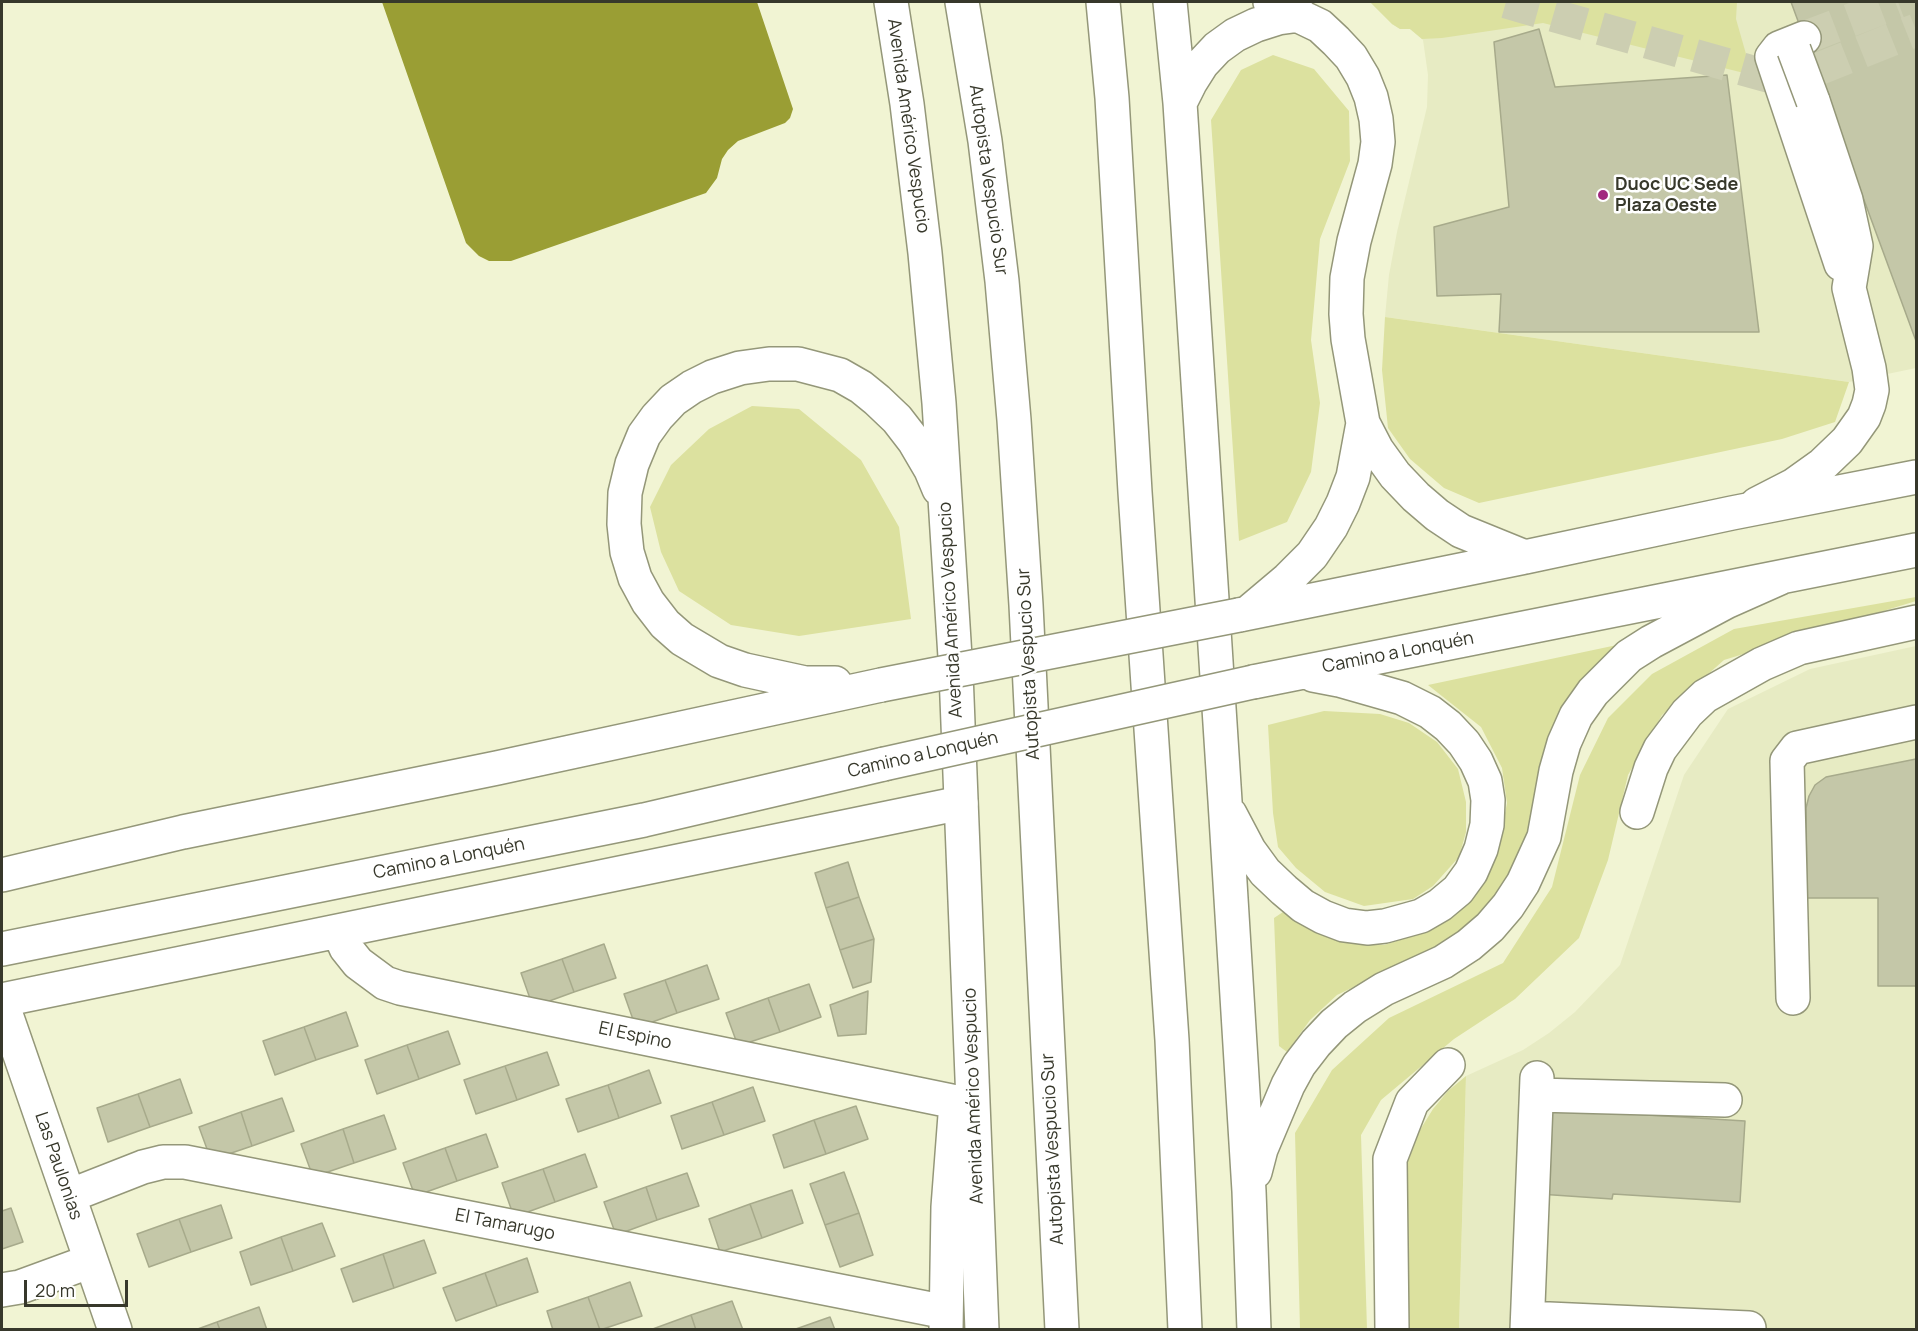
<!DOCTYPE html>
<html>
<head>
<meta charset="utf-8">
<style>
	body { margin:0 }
	#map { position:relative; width:1918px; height:1331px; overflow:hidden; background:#f1f4d3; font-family:Manrope,sans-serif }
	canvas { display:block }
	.frame { position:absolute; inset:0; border:3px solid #37382b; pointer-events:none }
	.scale { position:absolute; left:24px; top:1280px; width:104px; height:27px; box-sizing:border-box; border:3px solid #37382b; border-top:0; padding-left:8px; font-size:18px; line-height:21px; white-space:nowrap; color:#37382b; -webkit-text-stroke:4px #fff; paint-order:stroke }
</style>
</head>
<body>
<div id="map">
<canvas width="1918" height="1331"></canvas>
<div class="frame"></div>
<div class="scale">20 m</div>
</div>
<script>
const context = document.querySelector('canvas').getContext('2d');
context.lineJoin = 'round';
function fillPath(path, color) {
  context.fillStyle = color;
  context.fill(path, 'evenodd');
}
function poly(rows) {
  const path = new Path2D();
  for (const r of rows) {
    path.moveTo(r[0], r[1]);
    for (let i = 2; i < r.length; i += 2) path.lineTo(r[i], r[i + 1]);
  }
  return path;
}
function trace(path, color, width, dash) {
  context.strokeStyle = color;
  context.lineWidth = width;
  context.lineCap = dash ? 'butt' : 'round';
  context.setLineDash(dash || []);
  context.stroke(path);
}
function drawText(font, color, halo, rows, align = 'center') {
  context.font = font + ' Manrope,sans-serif';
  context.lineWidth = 5;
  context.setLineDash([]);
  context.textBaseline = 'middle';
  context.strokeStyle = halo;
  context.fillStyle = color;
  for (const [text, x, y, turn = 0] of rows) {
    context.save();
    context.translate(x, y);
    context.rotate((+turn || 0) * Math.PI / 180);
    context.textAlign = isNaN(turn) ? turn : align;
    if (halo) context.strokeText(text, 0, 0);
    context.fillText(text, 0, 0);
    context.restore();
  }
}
const built = poly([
	[1370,2,1916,2,1916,368,1849,382,1385,317,1389,275,1397,232,1427,107,1428,75,1423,40,1410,29,1400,29,1392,24],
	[1916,646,1916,1329,1459,1330,1466,1076,1523,1050,1549,1033,1575,1012,1620,965,1684,775,1728,709,1810,669]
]);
const green = poly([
	[1370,2,1737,2,1736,19,1752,75,1543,23,1442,38,1422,39,1410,29,1400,29,1392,24],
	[1273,55,1314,69,1349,111,1350,161,1320,239,1311,340,1320,403,1311,472,1287,522,1239,541,1211,120,1241,70],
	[1385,317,1849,382,1835,422,1782,439,1479,503,1444,488,1410,459,1388,428,1382,370],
	[752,406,799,409,861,460,899,527,911,619,799,636,731,625,679,591,661,552,650,507,671,465,709,429],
	[1916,597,1916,601,1724,660,1662,715,1628,775,1608,860,1579,938,1515,999,1454,1039,1381,1100,1361,1135,1367,1329,1300,1329,1295,1133,1332,1070,1389,1018,1503,963,1552,887,1580,775,1608,718,1652,674,1734,629],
	[1617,645,1525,848,1498,898,1455,938,1337,995,1310,1020,1287,1052,1279,1046,1274,918,1283,912,1344,939,1384,945,1422,933,1455,915,1486,881,1498,850,1507,803,1502,768,1481,727,1428,685],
	[1324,711,1380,714,1409,723,1437,742,1458,769,1466,802,1466,832,1459,857,1433,886,1413,899,1364,906,1325,892,1296,868,1278,847,1273,813,1268,725],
	[1466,1076,1459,1329,1403,1330,1406,1167,1420,1130,1433,1109,1448,1091]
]);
const water = poly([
	[382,2,757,2,793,109,790,118,785,123,738,141,728,150,722,159,717,178,706,193,511,261,489,261,479,256,466,243]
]);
const building = poly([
	[1791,2,1916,2,1916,341,1791,2],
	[1539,29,1555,87,1727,75,1759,332,1499,332,1501,294,1437,296,1434,227,1509,207,1494,42,1539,29],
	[1916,759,1916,986,1878,986,1878,898,1807,898,1806,808,1809,796,1815,785,1826,777,1916,759],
	[848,862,859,897,826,908,815,873,848,862],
	[859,897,874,939,840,950,826,908,859,897],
	[874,939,871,982,853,988,840,950,874,939],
	[604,944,616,978,574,992,562,959,604,944],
	[562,959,574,992,533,1007,521,973,562,959],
	[707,965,719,999,677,1013,665,980,707,965],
	[665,980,677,1013,636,1028,624,994,665,980],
	[809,984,821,1017,780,1032,768,998,809,984],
	[868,991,866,1034,838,1036,830,1005,868,991],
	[768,998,780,1032,738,1046,726,1013,768,998],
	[346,1012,358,1046,316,1060,304,1027,346,1012],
	[304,1027,316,1060,275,1075,263,1041,304,1027],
	[448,1031,460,1064,419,1079,407,1045,448,1031],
	[407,1045,419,1079,377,1094,365,1060,407,1045],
	[547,1052,559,1085,517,1100,505,1066,547,1052],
	[505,1066,517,1100,476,1114,464,1080,505,1066],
	[649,1070,661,1103,619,1118,608,1085,649,1070],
	[180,1079,192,1113,150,1127,138,1094,180,1079],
	[608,1085,619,1118,578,1132,566,1099,608,1085],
	[753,1087,765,1121,724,1135,712,1102,753,1087],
	[138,1094,150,1127,108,1142,97,1108,138,1094],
	[282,1098,294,1131,252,1146,241,1112,282,1098],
	[712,1102,724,1135,682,1149,671,1116,712,1102],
	[856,1106,868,1139,826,1154,814,1120,856,1106],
	[1552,1109,1745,1121,1740,1202,1613,1194,1612,1199,1539,1194,1552,1109],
	[241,1112,252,1146,211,1160,199,1127,241,1112],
	[384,1115,396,1149,354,1163,343,1129,384,1115],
	[814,1120,826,1154,784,1168,773,1135,814,1120],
	[343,1129,354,1163,313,1177,301,1144,343,1129],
	[486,1134,498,1167,457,1181,445,1148,486,1134],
	[445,1148,457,1181,415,1196,403,1163,445,1148],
	[585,1154,597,1187,555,1202,543,1169,585,1154],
	[543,1169,555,1202,514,1217,502,1183,543,1169],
	[844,1172,859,1213,825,1225,810,1184,844,1172],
	[687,1173,699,1206,657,1220,646,1187,687,1173],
	[646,1187,657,1220,616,1235,604,1202,646,1187],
	[792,1190,803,1223,762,1238,750,1204,792,1190],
	[750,1204,762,1238,720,1252,709,1219,750,1204],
	[221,1205,232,1238,191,1252,179,1219,221,1205],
	[11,1208,23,1242,2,1249,2,1211,11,1208],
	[859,1213,873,1255,840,1267,825,1225,859,1213],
	[179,1219,191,1252,149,1267,137,1234,179,1219],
	[322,1223,335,1256,293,1271,281,1237,322,1223],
	[281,1237,293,1271,251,1285,240,1252,281,1237],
	[424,1240,436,1273,394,1288,383,1254,424,1240],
	[383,1254,394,1288,353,1302,341,1269,383,1254],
	[527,1258,538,1292,497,1306,485,1273,527,1258],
	[485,1273,497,1306,456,1321,443,1288,485,1273],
	[630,1282,642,1316,600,1330,588,1297,630,1282],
	[588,1297,600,1330,553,1330,547,1311,588,1297],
	[732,1301,743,1330,696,1330,691,1315,732,1301],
	[259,1307,267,1330,220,1330,217,1322,259,1307],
	[691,1315,696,1330,650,1330,691,1315],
	[830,1317,835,1330,793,1330,830,1317],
	[217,1322,220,1330,195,1330,217,1322]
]);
const minorTunnel = poly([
	[1506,2,1767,76,1786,78],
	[1804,38,1898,2],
	[1816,70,1916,30]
]);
const minor = poly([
	[1804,38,1779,48,1772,57,1841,264],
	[1757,504,1794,485,1822,465,1847,441,1864,417,1869,404,1872,390,1869,368,1849,288,1856,246,1846,200,1813,101],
	[1637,812,1651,768,1660,749,1687,713,1705,696,1762,664,1799,648,1916,622],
	[339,932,346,948,358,963,385,983,400,988,956,1102,948,1207,946,1330],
	[1793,998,1787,761,1797,748,1916,722],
	[2,1000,961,803],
	[2,1003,115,1330],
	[1537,1095,1725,1100],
	[69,1196,143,1167,163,1162,185,1162,946,1312],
	[2,1290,20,1287,91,1261],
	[1528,1319,1549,1319,1749,1328],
	[1392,1330,1390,1159,1412,1102,1448,1065],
	[1527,1330,1537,1078]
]);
const major = poly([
	[891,2,907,104,925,253,939,403,956,673,982,1330],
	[1170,2,1180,103,1225,801,1249,1191,1254,1330],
	[1270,2,1320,26,1336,41,1351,57,1363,77,1371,97,1376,119,1378,142,1375,164,1354,241,1347,278,1346,314,1348,339,1363,423,1377,450,1395,475,1416,497,1437,515,1461,531,1525,557],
	[1180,103,1190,83,1202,64,1217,48,1235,35,1256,25,1278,18,1300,15],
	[1250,611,1288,579,1312,555,1331,527,1343,503,1353,477,1363,423],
	[1239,615,1525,557,1732,513,1916,477],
	[1253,682,1916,550],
	[835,683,805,683,745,670,719,661,682,639,665,624,648,602,635,578,627,552,624,524,625,493,632,464,644,435,657,417,673,400,692,387,712,377,740,368,769,364,798,364,840,375,861,387,877,400,897,419,914,441,931,470,939,489],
	[1230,814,1249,850,1265,872,1284,890,1303,906,1323,917,1344,925,1367,928,1385,926,1421,916,1440,905,1458,890,1471,872,1481,849,1487,825,1488,800,1485,781,1476,761,1464,743,1448,726,1430,712,1402,698,1339,680,1313,675],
	[2,875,183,832,497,768,881,685],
	[2,949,644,820,884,764],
	[1255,1172,1261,1149,1288,1085,1299,1065,1316,1043,1334,1024,1355,1007,1384,989,1443,962,1469,945,1490,927,1508,906,1523,883,1544,837,1556,771,1564,743,1576,716,1593,692,1629,656,1651,642,1726,602,1780,578]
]);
const highway = poly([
	[962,2,985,141,1002,281,1014,420,1026,605,1062,1330],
	[1103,2,1112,98,1135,492,1172,1040,1185,1330]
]);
const minorBridge = poly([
	[1794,50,1813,101]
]);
const majorBridge = poly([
	[881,685,1239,615],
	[884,764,1253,682]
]);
const markers = [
	[1603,195,6,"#a1287e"]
];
const streetNames = [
	["Avenida Américo Vespucio",908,126,82],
	["Autopista Vespucio Sur",988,180,82],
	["Avenida Américo Vespucio",951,610,-93],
	["Camino a Lonquén",1398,653,-11],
	["Autopista Vespucio Sur",1029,664,-93],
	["Camino a Lonquén",923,755,-13],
	["Camino a Lonquén",449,859,-11],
	["El Espino",635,1036,12],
	["Avenida Américo Vespucio",974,1096,-92],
	["Autopista Vespucio Sur",1053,1149,-93],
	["Las Paulonias",58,1166,71],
	["El Tamarugo",505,1225,11]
];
const poiNames = [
	["Duoc UC Sede",1615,185],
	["Plaza Oeste",1615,206]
];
fillPath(built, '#e7ebc3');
fillPath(green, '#dce19f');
fillPath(water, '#9a9e34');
fillPath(building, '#c4c7a8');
trace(building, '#a7aa8b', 1.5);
trace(minorTunnel, '#ccceb1', 33, [33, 16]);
trace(minor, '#949779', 36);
trace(major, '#949779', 36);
trace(highway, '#949779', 36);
trace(minor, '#fff', 33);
trace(major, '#fff', 33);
trace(highway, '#fff', 33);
trace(minorBridge, '#949779', 36, []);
trace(majorBridge, '#949779', 36, []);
trace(minorBridge, '#fff', 33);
trace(majorBridge, '#fff', 33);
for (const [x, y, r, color] of markers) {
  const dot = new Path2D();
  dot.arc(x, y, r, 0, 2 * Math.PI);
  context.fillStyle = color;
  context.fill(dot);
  trace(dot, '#fff', 2);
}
drawText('18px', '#37382b', '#fff', streetNames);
drawText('bold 18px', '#37382b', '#fff', poiNames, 'left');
</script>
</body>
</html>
